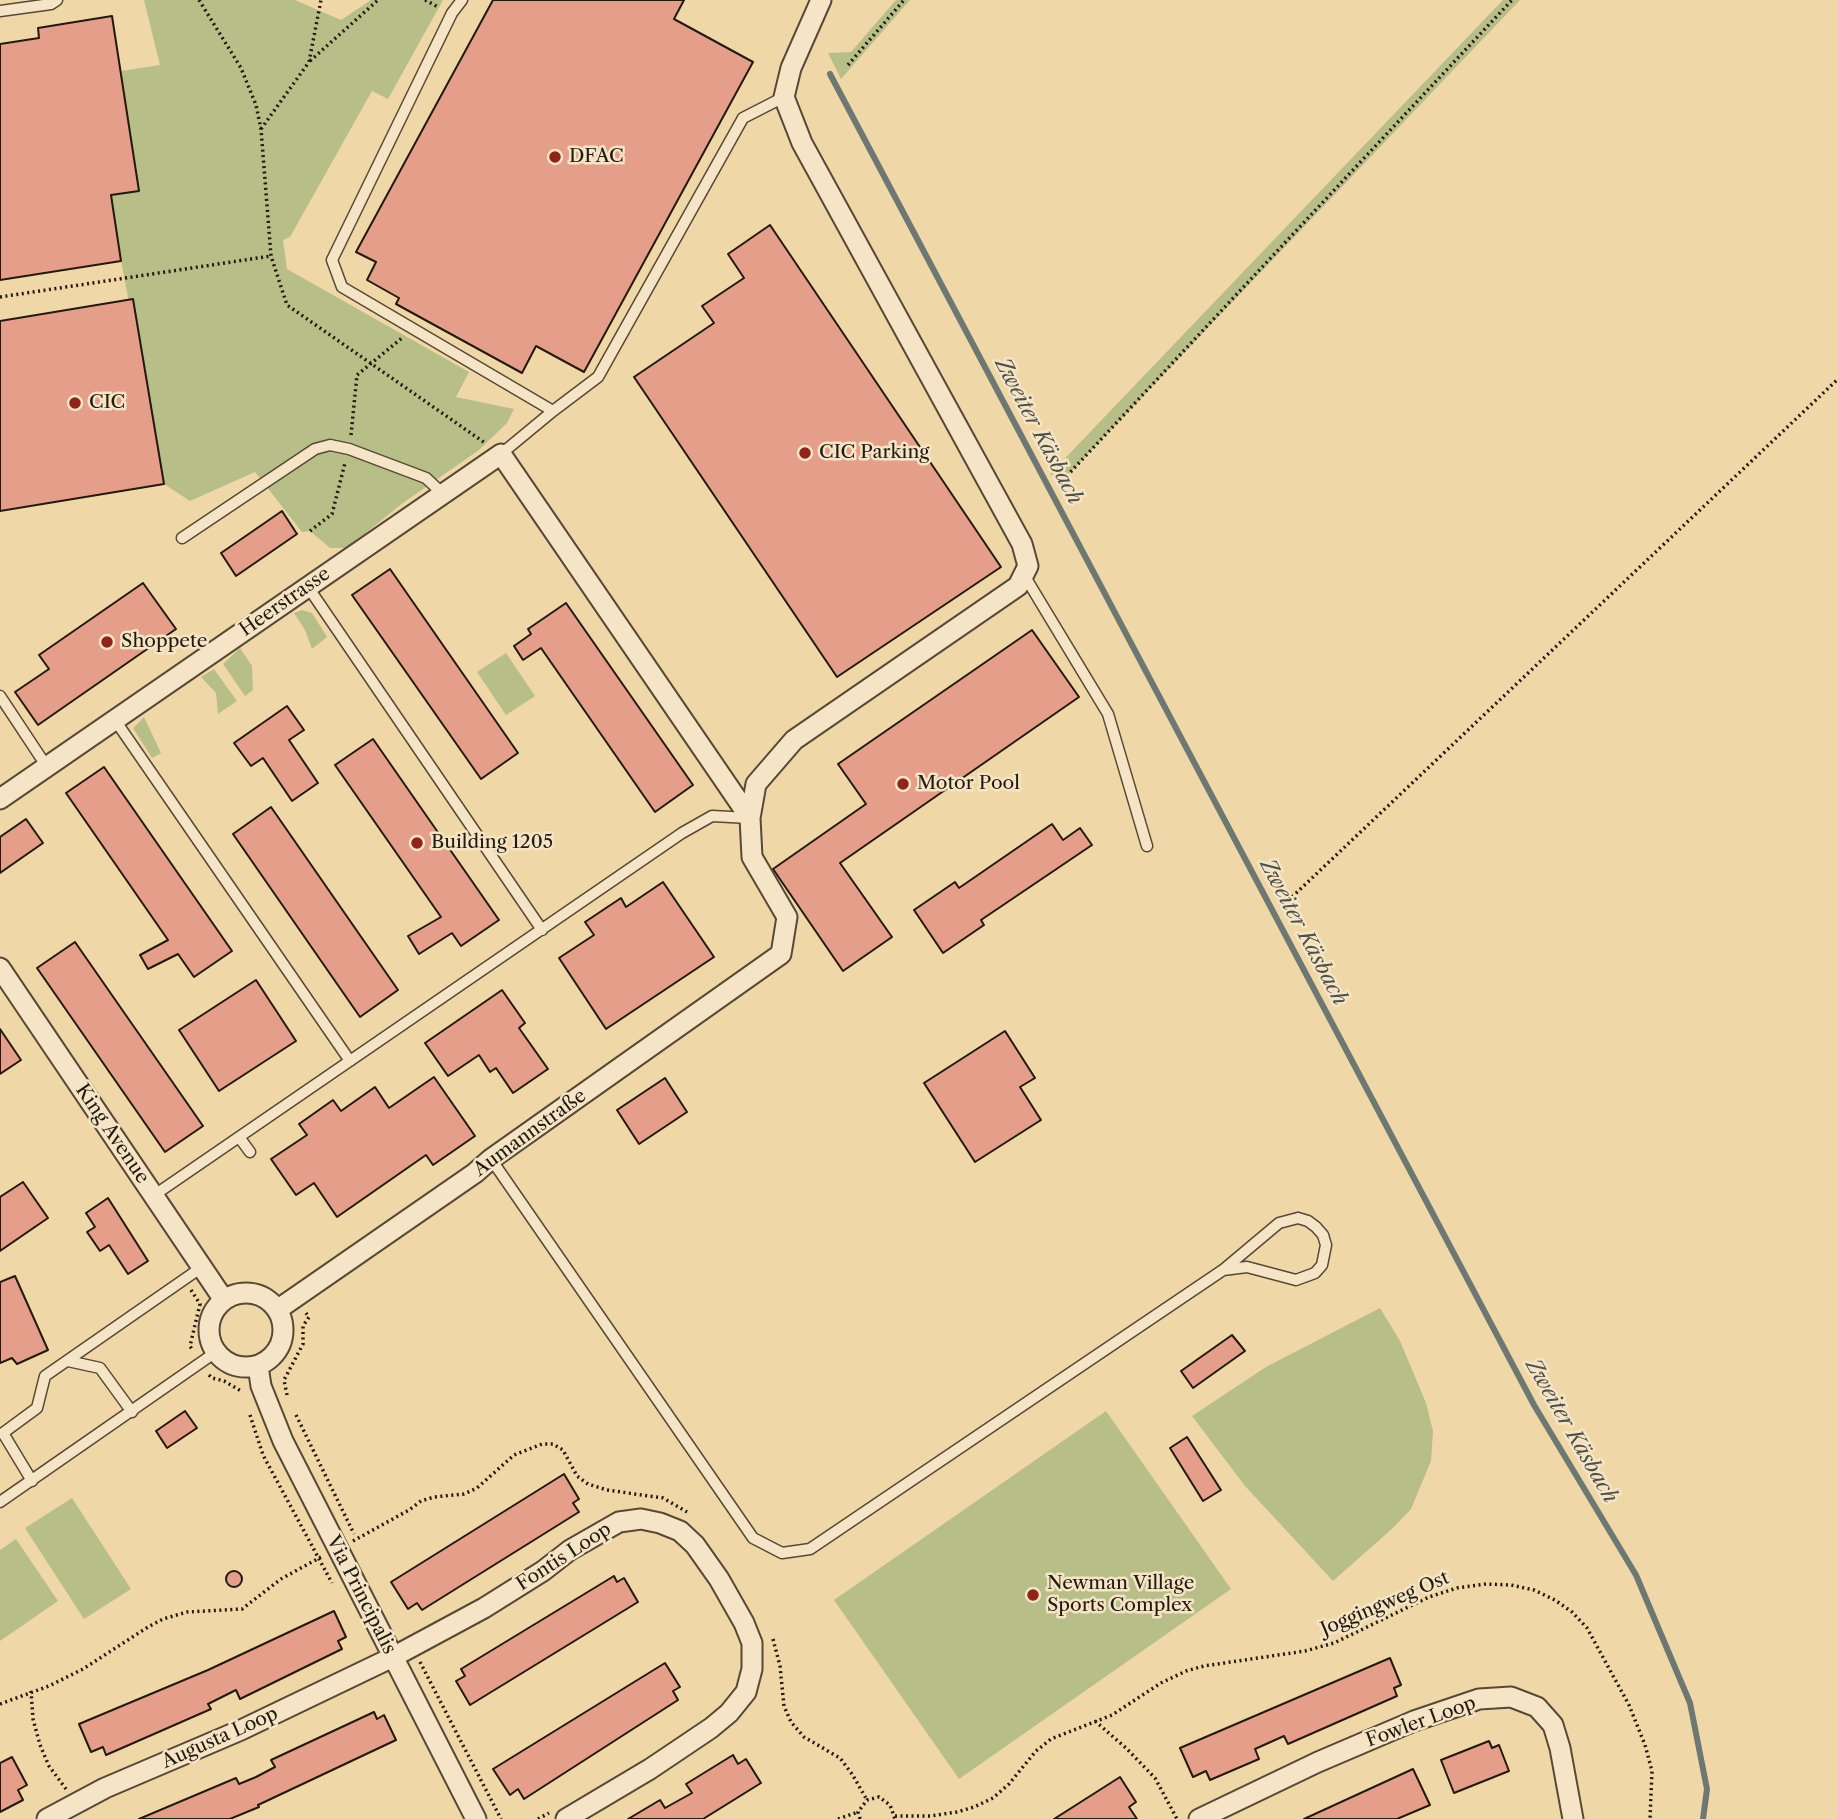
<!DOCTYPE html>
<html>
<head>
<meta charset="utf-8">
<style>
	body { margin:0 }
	canvas { display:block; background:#f0d7a8 }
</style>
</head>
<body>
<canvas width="1838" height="1819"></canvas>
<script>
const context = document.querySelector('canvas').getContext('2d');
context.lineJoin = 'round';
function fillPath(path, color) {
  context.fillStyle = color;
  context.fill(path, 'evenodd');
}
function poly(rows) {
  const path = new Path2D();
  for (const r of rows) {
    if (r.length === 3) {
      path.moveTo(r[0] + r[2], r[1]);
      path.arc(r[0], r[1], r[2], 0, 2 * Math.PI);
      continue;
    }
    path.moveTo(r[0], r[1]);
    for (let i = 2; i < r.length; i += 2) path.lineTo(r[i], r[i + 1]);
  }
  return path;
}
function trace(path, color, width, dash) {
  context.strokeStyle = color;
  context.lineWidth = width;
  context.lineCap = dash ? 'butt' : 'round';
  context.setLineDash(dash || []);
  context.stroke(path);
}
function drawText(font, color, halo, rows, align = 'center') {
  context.font = font + ' "Libre Caslon Text",serif';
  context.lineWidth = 5;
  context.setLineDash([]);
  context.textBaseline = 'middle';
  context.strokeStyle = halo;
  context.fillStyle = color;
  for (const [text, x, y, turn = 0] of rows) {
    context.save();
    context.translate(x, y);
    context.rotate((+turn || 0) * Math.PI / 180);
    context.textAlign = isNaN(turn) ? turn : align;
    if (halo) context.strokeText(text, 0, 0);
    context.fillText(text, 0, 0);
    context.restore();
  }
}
const green = poly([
	[144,0,295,0,341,20,371,0,443,0,388,99,372,91,290,237,283,240,287,269,469,372,456,397,514,409,507,423,479,450,403,503,347,548,330,548,310,531,302,532,255,472,190,501,164,484,121,261,111,195,139,190,121,71,160,65],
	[896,0,910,0,841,79,828,53,851,52],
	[1503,0,1520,0,1063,480,1050,474],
	[302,610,312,613,327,637,312,649,305,630,294,613],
	[240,648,252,666,253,690,245,696,223,664],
	[506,653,535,696,506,715,477,672],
	[214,669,237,701,218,714,216,693,201,677],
	[144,717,161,753,152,758,133,728],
	[1380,1308,1400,1341,1426,1403,1433,1431,1431,1461,1411,1509,1393,1528,1333,1581,1245,1486,1192,1416,1266,1367],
	[1106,1411,1231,1589,959,1779,834,1600],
	[72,1498,131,1589,84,1619,25,1528],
	[16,1539,58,1601,0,1641,0,1550]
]);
const stream = poly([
	[830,74,1534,1405,1636,1575,1690,1703,1707,1789,1703,1819]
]);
const building = poly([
	[493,0,684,0,674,19,753,62,584,372,536,346,522,373,396,304,399,298,367,280,376,262,356,252,493,0],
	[112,16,139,191,111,195,121,261,0,280,0,44,39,38,38,28,112,16],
	[770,225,1001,567,837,677,634,377,714,323,702,306,744,278,728,254,770,225],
	[133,299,164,484,0,511,0,321,133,299],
	[282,511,297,534,236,576,221,553,282,511],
	[390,569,518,753,481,779,352,595,390,569],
	[143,583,176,629,38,725,15,692,49,669,39,655,143,583],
	[566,603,693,785,655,812,541,648,523,660,514,646,531,634,528,629,566,603],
	[1032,630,1079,697,840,863,892,937,843,971,773,869,866,804,838,764,1032,630],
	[287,706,304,730,289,740,318,783,292,801,263,758,251,766,234,743,287,706],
	[373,739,499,920,461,946,452,933,419,954,408,936,441,917,335,765,373,739],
	[104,767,232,951,194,977,178,954,148,969,140,955,168,940,66,793,104,767],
	[271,807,398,990,360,1017,233,834,271,807],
	[26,819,43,843,0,873,0,837,26,819],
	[1052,824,1063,840,1080,828,1092,845,981,920,984,925,943,953,914,910,955,882,959,888,1052,824],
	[663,882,714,957,606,1029,559,958,594,935,585,922,621,898,626,907,663,882],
	[75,942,203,1126,165,1152,37,968,75,942],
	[256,980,296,1041,219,1091,179,1030,256,980],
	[502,990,525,1023,519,1028,548,1069,513,1093,496,1068,490,1072,479,1055,448,1076,425,1043,502,990],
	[0,1029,21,1060,0,1074,0,1029],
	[1005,1031,1035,1078,1020,1087,1041,1120,975,1162,924,1083,1005,1031],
	[434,1077,475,1136,433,1165,426,1155,337,1217,314,1183,296,1195,271,1159,307,1135,299,1124,333,1100,341,1111,375,1087,389,1108,434,1077],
	[665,1078,687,1112,639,1144,617,1110,665,1078],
	[23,1182,48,1218,0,1251,0,1197,23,1182],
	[108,1198,148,1261,128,1274,109,1245,100,1251,87,1232,95,1227,86,1213,108,1198],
	[15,1276,48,1350,17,1364,12,1358,0,1363,0,1282,15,1276],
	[1232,1335,1245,1351,1193,1388,1181,1371,1232,1335],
	[185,1411,197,1428,167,1448,156,1431,185,1411],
	[1187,1437,1221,1490,1203,1501,1170,1448,1187,1437],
	[564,1474,579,1499,573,1503,579,1512,422,1610,417,1603,408,1609,391,1582,564,1474],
	[234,1579,8],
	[614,1576,617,1582,624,1578,638,1602,470,1705,456,1681,465,1676,461,1669,614,1576],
	[334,1611,346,1637,338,1641,342,1649,240,1699,236,1690,208,1704,211,1709,106,1755,103,1747,91,1752,79,1724,208,1670,334,1611],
	[1390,1658,1401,1685,1394,1688,1397,1696,1288,1744,1284,1736,1255,1749,1259,1759,1210,1780,1206,1771,1193,1777,1180,1748,1390,1658],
	[665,1663,680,1687,673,1691,678,1700,524,1799,518,1789,510,1795,493,1769,665,1663],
	[374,1712,377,1719,384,1715,396,1740,258,1805,259,1807,230,1819,139,1819,236,1778,239,1784,256,1777,275,1767,271,1760,374,1712],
	[1489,1741,1492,1748,1499,1745,1509,1771,1454,1793,1441,1760,1489,1741],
	[733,1755,738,1764,746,1759,761,1783,703,1819,628,1819,660,1800,665,1808,692,1793,686,1784,733,1755],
	[12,1757,27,1785,18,1790,23,1800,0,1812,0,1763,12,1757],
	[1413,1769,1430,1805,1397,1819,1304,1819,1413,1769],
	[1120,1777,1136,1802,1129,1807,1137,1819,1054,1819,1120,1777]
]);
const path = poly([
	[199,0,241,68,256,105,261,129,271,256,287,305,485,443],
	[425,0,438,7],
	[310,61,378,0],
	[848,65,904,0],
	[261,129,309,62,321,0],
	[0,297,271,256],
	[351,435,357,375,402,338],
	[1063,480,1512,0],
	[310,531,332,514,345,463],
	[1292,897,1838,379],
	[191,1290,200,1304,190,1346,193,1351],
	[209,1375,212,1378,224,1381,241,1391],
	[287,1395,284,1380,303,1344,303,1326,309,1317,306,1313],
	[250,1415,263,1455,332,1583],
	[296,1415,354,1534],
	[353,1541,409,1510,421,1501,434,1497,464,1494,477,1488,514,1455,542,1444,553,1444,563,1450,577,1476,588,1484,607,1490,663,1498,687,1512],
	[773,1639,780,1666,784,1706,791,1722,804,1737,840,1758,852,1774,867,1800],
	[420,1662,501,1819],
	[31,1691,33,1719,40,1745,49,1766,66,1789],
	[0,1704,49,1686,83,1669,148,1627,163,1619,187,1612,242,1609,281,1579,321,1557],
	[1095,1721,1126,1748,1155,1778,1177,1819],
	[895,1816,930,1816,957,1812,974,1807,993,1798,1009,1784,1036,1751,1051,1739,1112,1715,1161,1683,1186,1671,1204,1666,1305,1651,1334,1643,1429,1597,1457,1588,1486,1584,1511,1585,1534,1590,1555,1600,1572,1612,1587,1628,1629,1705,1645,1745,1652,1771,1650,1819],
	[538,1819,549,1813],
	[838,1819,858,1812],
	[860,1819,858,1812,867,1800,879,1797,890,1805,895,1819]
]);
const service = poly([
	[462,0,452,13,332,260,342,287,553,411,598,377,743,118,784,97],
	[0,11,51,4,57,0],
	[501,454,553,411],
	[182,538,315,449,330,445,349,449,426,478,443,494],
	[1024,575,1108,714,1147,846],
	[308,587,542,930],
	[0,696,47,767],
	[115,720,350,1061],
	[239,1137,250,1152],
	[491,1159,753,1538,782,1553,810,1549,1223,1270],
	[153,1196,682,833,712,816,749,818],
	[1298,1218,1308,1221,1316,1227,1323,1235,1326,1245,1322,1265,1315,1273,1296,1280,1247,1267,1223,1270,1279,1223,1298,1218],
	[68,1361,100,1368,132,1412],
	[32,1481,3,1433,37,1408,45,1376,202,1267],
	[0,1502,216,1352]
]);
const minor = poly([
	[0,799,501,454,750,818],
	[0,968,224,1300],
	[246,1330,37],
	[277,1310,475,1173,491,1159,781,954,787,917,752,857,750,818,756,784,794,740,1018,586,1028,566,1022,544,802,143,784,97,791,68,821,0],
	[258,1366,261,1386,283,1441,476,1819],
	[47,1819,105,1788,241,1730,393,1657,484,1608,543,1571,570,1550,619,1522,641,1519,660,1523,680,1531,695,1545,719,1579,744,1623,752,1643,752,1669,746,1692,729,1713,711,1728,650,1769,566,1819],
	[1199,1819,1318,1762,1414,1721,1479,1699,1511,1697,1537,1707,1553,1725,1560,1748,1573,1819]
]);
const markers = [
	[555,157,7,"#8f2418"],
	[75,403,7,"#8f2418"],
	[805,453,7,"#8f2418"],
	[107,642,7,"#8f2418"],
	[903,784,7,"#8f2418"],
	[417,843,7,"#8f2418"],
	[1033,1595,7,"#8f2418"]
];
const poiNames = [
	["DFAC",569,157],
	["CIC",89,403],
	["CIC Parking",819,453],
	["Shoppete",121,642],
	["Motor Pool",917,784],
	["Building 1205",431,843],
	["Newman Village",1047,1584],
	["Sports Complex",1047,1606]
];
const streetNames = [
	["Heerstrasse",285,602,-35],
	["Aumannstraße",530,1133,-36],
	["King Avenue",112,1134,56],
	["Fontis Loop",564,1557,-33],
	["Via Principalis",361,1595,63],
	["Joggingweg Ost",1385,1604,-23],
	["Fowler Loop",1421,1722,-20],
	["Augusta Loop",220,1738,-24]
];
const waterNames = [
	["Zweiter Käsbach",1038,431,62],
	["Zweiter Käsbach",1303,932,62],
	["Zweiter Käsbach",1571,1431,60]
];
fillPath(green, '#b8be88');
trace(stream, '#6c7871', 6);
fillPath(building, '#e49e8a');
trace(building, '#231a0f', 2);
trace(service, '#564935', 13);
trace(minor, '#564935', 23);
trace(path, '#231a0f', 3.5, [2, 3.5]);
trace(service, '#f5e5c6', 10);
trace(minor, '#f5e5c6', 19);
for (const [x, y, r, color] of markers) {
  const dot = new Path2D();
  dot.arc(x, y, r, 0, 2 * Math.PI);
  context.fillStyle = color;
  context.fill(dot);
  trace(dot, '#f5e5c6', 2.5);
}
drawText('19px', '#231a0f', '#f5e5c6', poiNames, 'left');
drawText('19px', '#231a0f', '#f5e5c6', streetNames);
drawText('italic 21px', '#4e5148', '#f5e5c6', waterNames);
</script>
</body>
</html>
